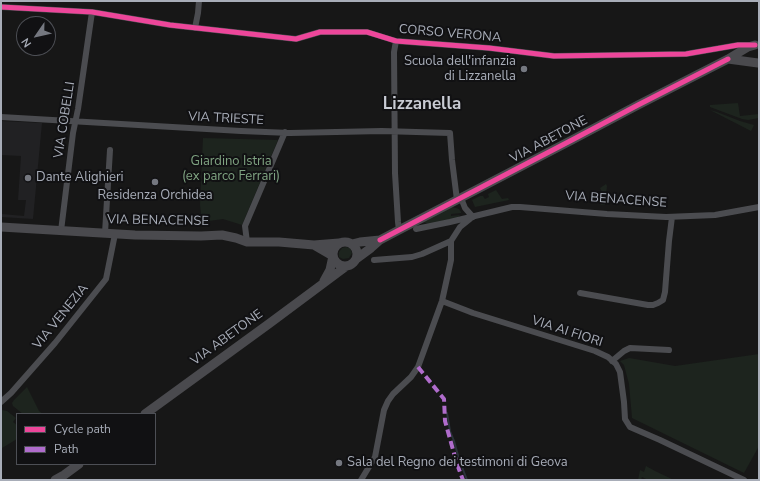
<!DOCTYPE html>
<html>
<head>
<meta charset="utf-8">
<style>
	body { margin:0 }
	#map { position:relative; width:760px; height:481px; overflow:hidden; background:#171717; font-family:"Nunito Sans",sans-serif }
	canvas { display:block }
	.frame { position:absolute; inset:0; border:2px solid #a8adb8; pointer-events:none }
	.legend { position:absolute; left:16px; top:413px; width:140px; height:52px; box-sizing:border-box; background:#111113; border:1px solid #4d4f55; margin:0; padding:5px 7px; list-style:none; font-size:12px; color:#a8adb8 }
	.legend li { display:flex; align-items:center; gap:8px; height:20px }
	.legend b { width:20px; border:1px solid #4d4f55 }
	.north { position:absolute; left:16px; top:16px; width:40px; height:40px; box-sizing:border-box; background:#111113; border:1px solid #4d4f55; border-radius:50%; rotate:236deg; font-size:11px; font-weight:700; line-height:16px; text-align:center; color:#a8adb8 }
	.north::after { content:''; display:block; margin:auto; width:14px; height:18px; background:#757880; clip-path:polygon(50% 0,100% 100%,50% 72%,0 100%) }
</style>
</head>
<body>
<div id="map">
<canvas width="760" height="481"></canvas>
<div class="frame"></div>
<ul class="legend">
<li><b style="height:5px;background:#ed469a"></b>Cycle path</li>
<li><b style="height:5px;background:#b06ccc"></b>Path</li>
</ul>
<div class="north">N</div>
</div>
<script>
const context = document.querySelector('canvas').getContext('2d');
context.lineJoin = 'round';
function fillPath(path, color) {
  context.fillStyle = color;
  context.fill(path, 'evenodd');
}
function poly(rows) {
  const path = new Path2D();
  for (const r of rows) {
    if (r.length === 3) {
      path.moveTo(r[0] + r[2], r[1]);
      path.arc(r[0], r[1], r[2], 0, 2 * Math.PI);
      continue;
    }
    path.moveTo(r[0], r[1]);
    for (let i = 2; i < r.length; i += 2) path.lineTo(r[i], r[i + 1]);
  }
  return path;
}
function trace(path, color, width, dash) {
  context.strokeStyle = color;
  context.lineWidth = width;
  context.lineCap = dash ? 'butt' : 'round';
  context.setLineDash(dash || []);
  context.stroke(path);
}
function drawText(font, color, halo, rows, align = 'center') {
  context.font = font + ' "Nunito Sans",sans-serif';
  context.lineWidth = 4;
  context.setLineDash([]);
  context.textBaseline = 'middle';
  context.strokeStyle = halo;
  context.fillStyle = color;
  for (const [text, x, y, turn = 0] of rows) {
    context.save();
    context.translate(x, y);
    context.rotate((+turn || 0) * Math.PI / 180);
    context.textAlign = isNaN(turn) ? turn : align;
    if (halo) context.strokeText(text, 0, 0);
    context.fillText(text, 0, 0);
    context.restore();
  }
}
const built = poly([
	[1,121,42,123,33,219,1,217,1,214,24,216,26,200,18,200,21,156,1,155]
]);
const green = poly([
	[738,103,740,116,759,114,759,118,748,120,742,119,710,107,710,105],
	[710,110,717,112,740,121,754,125,751,131],
	[203,138,278,140,242,225,223,219,202,222,200,205],
	[606,184,607,186,605,205,601,205,596,195,602,192,600,188],
	[496,190,502,199,508,198,509,200,475,207,472,200,480,196,483,196,485,199,489,197,488,194],
	[452,207,456,208,459,209,461,212,461,213,451,214,451,216,460,215,457,219,430,224,422,222],
	[346,247,350,248,352,253,349,258,343,259,339,257,339,252,342,248],
	[759,354,759,446,744,473,632,418,629,384,624,365,620,361,629,358,675,366],
	[27,387,39,411,43,414,23,414,13,406,12,403,14,400],
	[2,410,7,411,16,418,13,422,17,425,17,439,2,448,1,447,1,411],
	[646,466,655,471,674,480,646,480,646,479,642,477,641,480,638,480,640,470,644,472]
]);
const stream = poly([
	[447,413,450,431,454,441,459,459,467,480]
]);
const street = poly([
	[1,7,92,12,170,25,296,39,320,32,367,32,396,41,489,48,554,56,686,54,738,45,750,45],
	[195,28,198,13,199,1],
	[396,41,394,52,395,173,398,222,399,230],
	[1,117,241,131,290,133,382,131,450,133,452,160,457,200],
	[461,198,465,208,473,217],
	[416,229,450,222,512,207,520,207,607,214,666,217,715,215,759,207],
	[61,231,73,133,78,109,92,12],
	[105,233,110,150],
	[247,242,245,226,285,132],
	[374,260,412,257,422,254,451,241],
	[580,293,648,305,653,305,658,303,663,300,665,292,669,241,672,217],
	[442,301,473,313,595,351,608,357,616,364,620,372,624,402,625,419,630,427,660,440,744,480],
	[612,361,624,351,630,348,669,350],
	[1,402,11,393,55,343,106,279,115,234],
	[361,480,375,457,384,410,388,401,393,394,411,377,418,367,442,301,451,260,451,241,460,227,470,219]
]);
const secondary = poly([
	[728,59,758,63],
	[1,227,135,235,201,236,222,235,236,238,247,242,279,242,314,245,339,243],
	[345,254,12],
	[352,244,360,242,380,240],
	[314,245,333,256,330,270,324,281],
	[356,259,371,248,380,240,399,230,572,140,638,105,728,59,748,47,755,45],
	[145,414,270,323,344,268,345,266],
	[55,480,64,475,79,464]
]);
const quiet = poly([
	[418,367,444,399,445,421,457,464,463,480]
]);
const cycleway = poly([
	[1,7,92,12,170,25,296,39,320,32,367,32,396,41,489,48,554,56,686,54,738,45,755,45],
	[380,240,572,140,638,105,728,59]
]);
const markers = [
	[524,69,4,"#757880"],
	[28,178,4,"#757880"],
	[155,182,4,"#757880"],
	[339,463,4,"#757880"]
];
const streetNames = [
	["CORSO VERONA",450,34,5],
	["VIA TRIESTE",226,119,3],
	["VIA COBELLI",65,120,-81],
	["VIA ABETONE",549,140,-28],
	["VIA BENACENSE",616,200,4],
	["VIA BENACENSE",158,221,1],
	["VIA VENEZIA",61,317,-51],
	["VIA AI FIORI",567,332,18],
	["VIA ABETONE",227,338,-36]
];
const poiNames = [
	["Scuola dell'infanzia",516,62,"right"],
	["di Lizzanella",516,77,"right"],
	["Dante Alighieri",36,178],
	["Residenza Orchidea",155,196,"center"],
	["Sala del Regno dei testimoni di Geova",347,463]
];
const parkNames = [
	["Giardino Istria",231,162],
	["(ex parco Ferrari)",231,177]
];
const districtNames = [
	["Lizzanella",422,105]
];
fillPath(built, '#212123');
fillPath(green, '#1d241e');
trace(stream, '#2a3239', 2);
trace(street, '#4b4c50', 6);
trace(secondary, '#4a4a4e', 9);
trace(quiet, '#b06ccc', 4, [8, 4]);
trace(cycleway, '#ed469a', 5);
for (const [x, y, r, color] of markers) {
  const dot = new Path2D();
  dot.arc(x, y, r, 0, 2 * Math.PI);
  context.fillStyle = color;
  context.fill(dot);
  trace(dot, '#111113', 1.5);
}
drawText('13px', '#a8adb8', '#111113', streetNames);
drawText('13px', '#a8adb8', '#111113', poiNames, 'left');
drawText('13px', '#7fa381', '#111113', parkNames);
drawText('bold 17px', '#c9ccd4', '#111113', districtNames);
</script>
</body>
</html>
